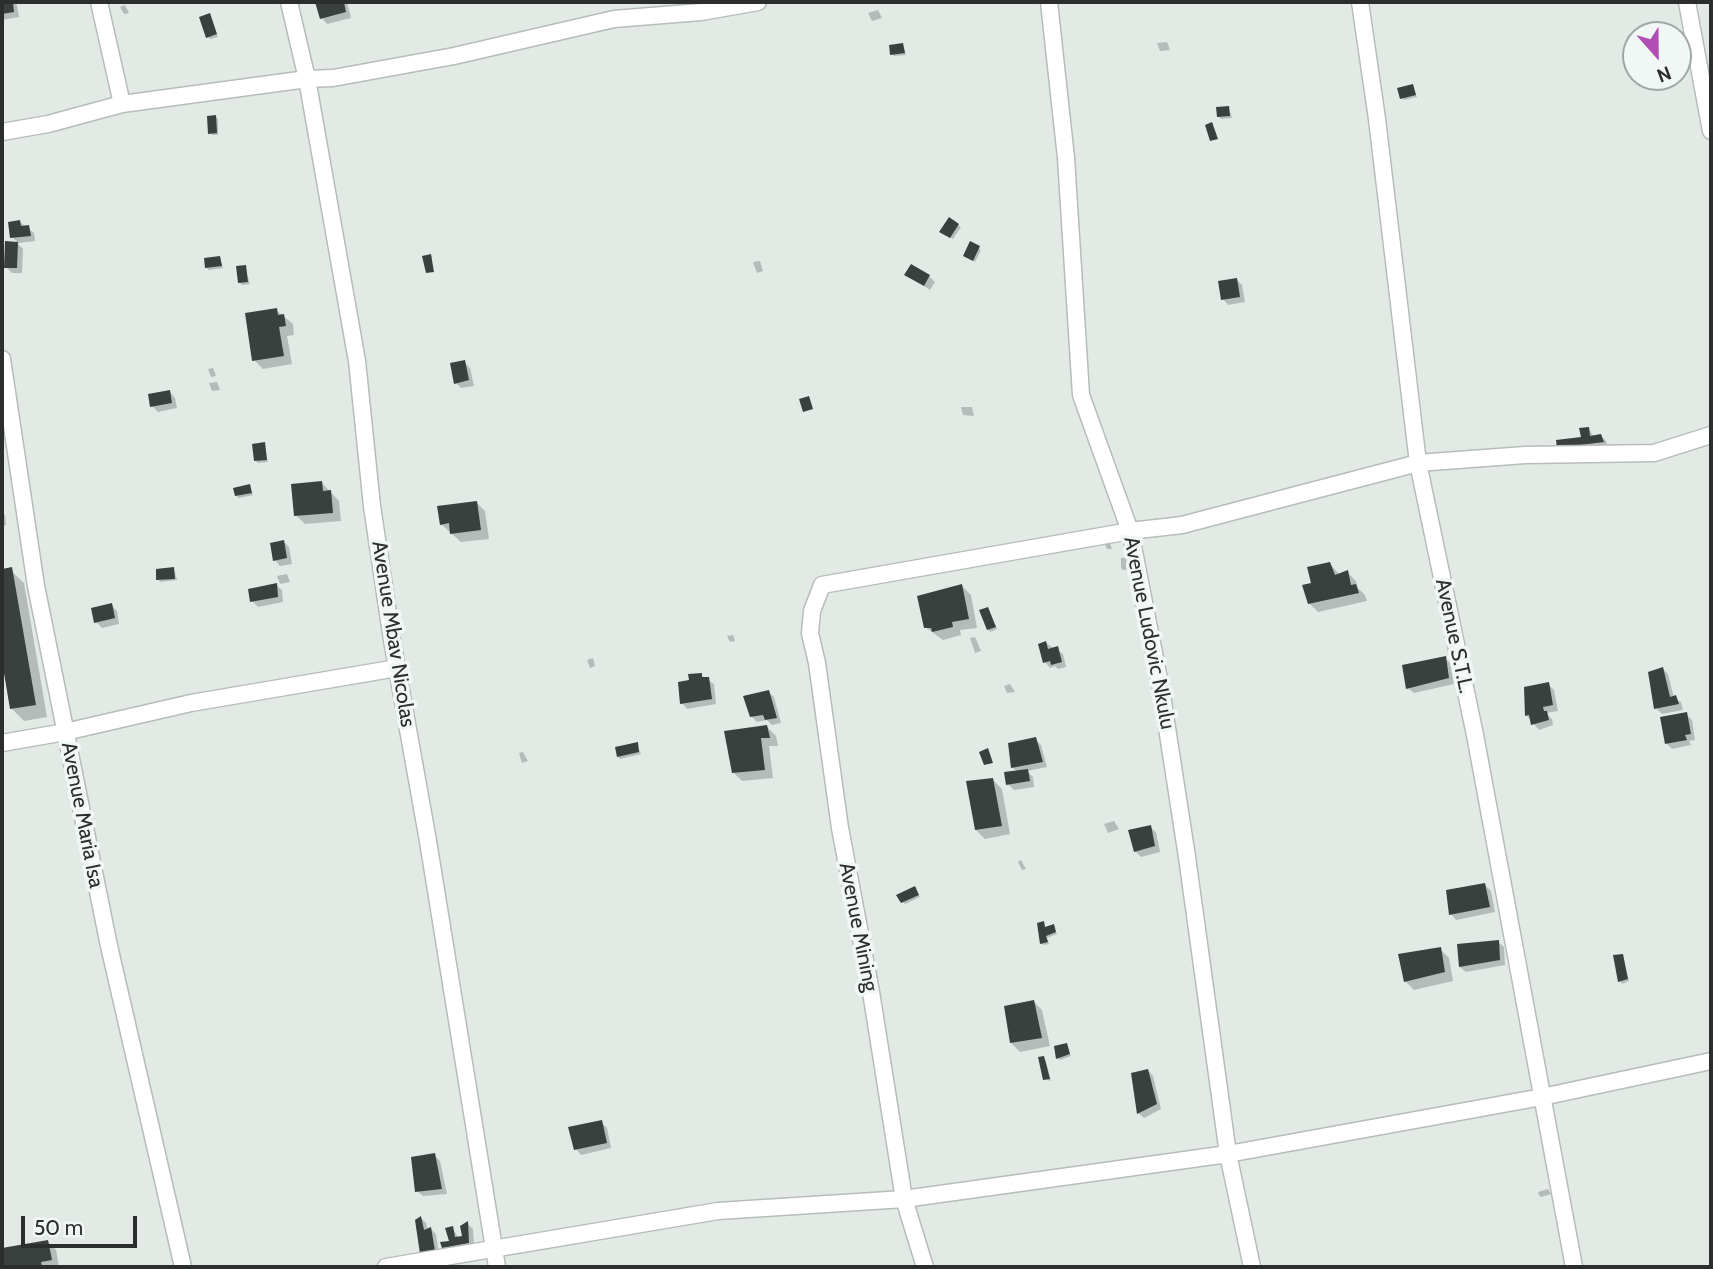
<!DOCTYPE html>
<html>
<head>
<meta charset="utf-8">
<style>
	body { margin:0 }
	#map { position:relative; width:1713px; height:1269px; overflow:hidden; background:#e3eae6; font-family:Cabin,sans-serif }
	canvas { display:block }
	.frame { position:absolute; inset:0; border:4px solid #2b2e2d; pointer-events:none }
	.north { position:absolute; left:1622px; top:21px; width:70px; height:70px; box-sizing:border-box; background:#f0f7f4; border:2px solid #a1a7a4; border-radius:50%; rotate:159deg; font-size:19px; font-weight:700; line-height:28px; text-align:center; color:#2b2e2d }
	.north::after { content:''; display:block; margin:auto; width:24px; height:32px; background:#b04eb5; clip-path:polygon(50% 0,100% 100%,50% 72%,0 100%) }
	.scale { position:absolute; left:21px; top:1216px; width:116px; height:32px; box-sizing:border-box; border:4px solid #2b2e2d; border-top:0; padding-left:9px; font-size:21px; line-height:24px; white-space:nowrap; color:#2b2e2d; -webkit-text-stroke:5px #f0f7f4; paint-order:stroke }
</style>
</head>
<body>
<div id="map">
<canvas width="1713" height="1269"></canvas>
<div class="frame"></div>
<div class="north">N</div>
<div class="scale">50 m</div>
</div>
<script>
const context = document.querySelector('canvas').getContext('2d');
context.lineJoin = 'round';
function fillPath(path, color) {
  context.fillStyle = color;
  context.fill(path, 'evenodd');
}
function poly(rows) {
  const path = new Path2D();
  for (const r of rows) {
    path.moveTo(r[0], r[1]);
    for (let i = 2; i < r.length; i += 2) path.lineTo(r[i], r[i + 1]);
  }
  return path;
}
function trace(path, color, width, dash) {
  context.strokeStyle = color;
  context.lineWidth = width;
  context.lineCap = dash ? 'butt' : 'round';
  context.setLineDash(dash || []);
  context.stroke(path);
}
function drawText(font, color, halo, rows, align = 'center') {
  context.font = font + ' Cabin,sans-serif';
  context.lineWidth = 7;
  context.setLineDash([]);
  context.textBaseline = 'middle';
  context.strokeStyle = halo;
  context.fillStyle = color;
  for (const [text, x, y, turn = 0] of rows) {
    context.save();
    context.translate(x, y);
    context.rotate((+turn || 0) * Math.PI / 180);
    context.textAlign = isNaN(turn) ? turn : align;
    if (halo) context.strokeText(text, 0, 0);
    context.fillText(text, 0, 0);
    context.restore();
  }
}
const shadow = poly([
	[2,2,14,2,17,5,19,17,2,20],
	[317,2,347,2,351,18,327,24,322,18],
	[125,5,129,13,124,14,120,7],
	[878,10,882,18,872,21,868,13],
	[209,15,218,37,210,39,208,37],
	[1167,42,1170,50,1160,51,1157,43],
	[903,45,906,55,894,56,892,54],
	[1412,86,1417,97,1404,100,1402,98],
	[1229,108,1232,118,1221,119,1219,117],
	[216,117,218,119,218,135,212,135,210,133],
	[949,220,961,227,953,239,944,234],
	[20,222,34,233,35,241,18,243,12,237],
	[17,243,23,249,22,273,12,273,6,267],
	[971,243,981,250,975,262,967,257],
	[220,258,223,268,209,270,206,267],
	[760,261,763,271,757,273,753,262],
	[245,267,250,284,242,285,240,283],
	[906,274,929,276,935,282,930,290],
	[1237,280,1242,285,1245,302,1228,305,1223,299],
	[276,310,293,324,294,335,287,336,292,364,263,369,254,360],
	[464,362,470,368,474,386,461,388,456,383],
	[213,368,216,376,211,377,208,369],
	[217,382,220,390,212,391,209,383],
	[170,392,175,398,177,408,158,412,152,406],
	[961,407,972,407,974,416,963,415],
	[1588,428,1594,437,1601,436,1606,441,1608,447,1559,447,1583,439],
	[264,444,268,462,258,463,256,461],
	[322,483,339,501,341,521,305,524,296,515],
	[249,486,253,495,239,498,236,495],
	[476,502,485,511,489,539,461,542,441,524],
	[2,513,5,515,6,525,2,526],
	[1109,541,1112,549,1107,549,1104,542],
	[284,542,289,547,292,564,280,566,275,560],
	[1132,557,1135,569,1123,570,1121,568,1121,558],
	[1330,564,1340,575,1347,572,1356,581,1358,588,1365,595,1367,601,1318,612,1309,603,1313,584],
	[174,569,177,580,160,582,158,579],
	[11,571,24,583,47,717,24,721,12,709,2,651,2,572],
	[287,574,290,582,280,584,277,576],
	[276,585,282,590,283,602,258,607,252,601],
	[962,586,971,595,977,628,960,630,961,635,943,640,925,627],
	[111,605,117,611,119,624,102,628,96,622],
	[988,609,997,629,990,632,988,629],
	[733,635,735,641,730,642,727,636],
	[975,637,981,651,975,653,970,638],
	[1046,643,1063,654,1066,667,1058,669,1055,666,1050,668,1045,662],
	[593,658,595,666,590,668,587,660],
	[1445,658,1451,664,1454,684,1414,693,1408,688],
	[1663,669,1668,674,1674,698,1681,702,1683,710,1662,714,1656,708],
	[701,675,714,684,716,704,687,709,682,703],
	[1010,684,1015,692,1007,693,1004,686],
	[1548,684,1554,690,1558,711,1546,713,1552,719,1553,725,1539,730,1527,716],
	[768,692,774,697,781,723,772,725,767,720,757,722,751,716],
	[1686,714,1692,720,1695,740,1689,741,1691,745,1672,749,1667,744],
	[767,727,776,736,778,746,769,746,773,778,742,781,733,772],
	[1035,739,1041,745,1047,767,1027,771,1033,777,1034,787,1014,790,1008,784,1018,772,1012,767],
	[637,744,641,754,620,759,618,756],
	[523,752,528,761,522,763,519,753],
	[993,780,1002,789,1010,834,985,839,976,830],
	[1114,821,1119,829,1108,833,1104,824],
	[1150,827,1156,832,1160,852,1141,857,1135,851],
	[1021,860,1026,869,1022,870,1018,862],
	[1485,885,1491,891,1495,912,1456,920,1451,914],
	[915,888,920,897,905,904,903,902],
	[1043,923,1046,928,1053,926,1057,934,1047,938,1049,944,1044,945,1041,943],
	[1498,942,1504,947,1505,965,1466,972,1460,967],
	[1440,949,1449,958,1453,981,1414,990,1405,981],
	[1622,956,1629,981,1622,984,1620,981],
	[1033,1001,1042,1010,1050,1046,1020,1052,1011,1043],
	[1066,1045,1071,1056,1060,1060,1058,1058],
	[1044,1058,1046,1061,1051,1081,1045,1079],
	[1148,1070,1153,1076,1161,1109,1144,1118,1138,1113],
	[601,1122,607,1128,611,1148,581,1155,576,1149],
	[434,1155,440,1161,447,1194,423,1196,417,1191],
	[1548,1189,1551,1194,1541,1197,1539,1195,1538,1192],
	[421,1218,426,1223,428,1230,431,1229,436,1234,439,1256,427,1259],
	[468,1224,473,1229,474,1248,449,1253,444,1247,451,1242,452,1228,459,1238,465,1238],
	[48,1242,56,1250,59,1267,6,1267,3,1249]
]);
const building = poly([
	[2,2,13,2,14,12,2,14],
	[315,2,344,2,346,12,320,19],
	[210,13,217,34,206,38,199,17],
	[903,43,905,53,890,55,889,45],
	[1413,84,1416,95,1400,99,1397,88],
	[1229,106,1230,116,1217,117,1216,107],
	[216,115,217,133,208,134,207,116],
	[1212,122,1218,139,1210,141,1205,125],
	[949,217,959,224,950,238,939,232],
	[20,220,21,226,29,225,31,236,10,238,8,222],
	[5,241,18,242,17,268,4,268],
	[970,241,980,246,973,261,963,256],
	[431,254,434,272,426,273,422,256],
	[220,256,222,266,205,268,204,258],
	[911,264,930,275,924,286,904,275],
	[246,265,248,282,238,283,236,266],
	[1237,278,1240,297,1221,300,1218,281],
	[277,308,278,315,284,314,286,326,279,327,284,356,252,361,245,313],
	[465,360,469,380,454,384,450,363],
	[170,390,172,403,150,407,148,394],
	[809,396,813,409,803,412,799,399],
	[1589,427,1590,436,1601,434,1604,442,1557,448,1556,440,1581,437,1579,428],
	[265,442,267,460,254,461,252,444],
	[322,481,323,491,331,490,333,513,294,516,291,484],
	[250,484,252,493,235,496,233,488],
	[477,501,481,530,450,534,449,523,440,525,437,506],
	[284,540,287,558,273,561,270,543],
	[1330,562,1335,575,1348,570,1351,585,1356,584,1359,593,1308,604,1302,585,1311,583,1307,567],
	[12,567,36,705,10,709,2,661,2,569],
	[174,567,175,579,156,580,156,569],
	[277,583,278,597,250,602,248,589],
	[962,584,969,619,952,622,953,627,932,632,931,628,924,628,917,596],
	[112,603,115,618,94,623,91,608],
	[988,607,996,627,987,630,979,610],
	[1046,641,1048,649,1058,646,1062,662,1051,665,1050,661,1043,663,1038,644],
	[1446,656,1449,678,1406,689,1402,665],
	[1663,667,1670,697,1676,695,1679,704,1654,709,1648,672],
	[702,673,702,677,709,677,712,699,680,704,678,682,689,680,688,674],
	[1549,682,1553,705,1543,707,1544,711,1547,711,1549,720,1531,725,1529,715,1525,716,1524,687],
	[769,690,777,718,765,720,763,715,750,717,743,696],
	[1687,712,1691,734,1685,735,1687,740,1665,744,1660,717],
	[767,725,770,738,761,738,765,770,732,773,724,731],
	[1036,737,1043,762,1011,768,1008,743],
	[638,742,639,752,617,757,615,747],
	[988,748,993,763,984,765,979,752],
	[1028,769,1030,781,1006,785,1004,772],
	[993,778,1002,826,975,830,966,781],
	[1151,825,1155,846,1134,852,1128,830],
	[1485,883,1490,907,1449,915,1446,890],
	[915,886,919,895,901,903,896,895],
	[1044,921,1045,927,1054,924,1056,932,1046,936,1048,942,1040,944,1037,923],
	[1499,940,1500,960,1459,967,1457,944],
	[1441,947,1445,972,1404,982,1398,954],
	[1623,954,1628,979,1618,982,1613,955],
	[1034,1000,1042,1038,1010,1043,1004,1006],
	[1067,1043,1070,1054,1056,1059,1054,1046],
	[1044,1056,1050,1079,1043,1080,1038,1057],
	[1148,1069,1157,1104,1137,1114,1131,1073],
	[602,1120,607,1143,574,1150,568,1127],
	[435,1153,442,1189,415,1192,411,1157],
	[421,1216,424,1230,431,1227,435,1251,420,1254,415,1220],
	[468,1221,469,1243,442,1248,440,1242,449,1241,445,1228,453,1226,455,1237,462,1236,460,1226],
	[48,1240,52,1260,41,1262,42,1267,4,1267,2,1248]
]);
const minor = poly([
	[99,2,122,104],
	[289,2,307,79,357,361,372,506,392,640,428,841,497,1267],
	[1049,2,1066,158,1081,395,1130,531,1161,689,1187,857,1228,1154,1252,1267],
	[1360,2,1377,119,1418,463,1475,735,1574,1267],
	[1687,2,1711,131],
	[2,132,48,124,122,104,307,79,333,78,454,56,614,19,701,12,758,2],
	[2,359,36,586,109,946,183,1267],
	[2,743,65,732,191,703,397,668],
	[386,1267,718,1211,904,1199,1228,1154,1542,1097,1711,1061],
	[925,1267,904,1199,871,992,840,828,817,663,810,633,812,611,822,585,1130,531,1182,525,1418,463,1525,455,1654,453,1711,435]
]);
const streetNames = [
	["Avenue Ludovic Nkulu",1149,633,79],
	["Avenue Mbav Nicolas",393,634,81],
	["Avenue S.T.L.",1454,636,78],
	["Avenue Maria Isa",82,815,79],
	["Avenue Mining",858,927,79]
];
fillPath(shadow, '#0003');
fillPath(building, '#3a403d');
trace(minor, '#b6bdb9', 19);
trace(minor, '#fff', 16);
drawText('21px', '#2b2e2d', '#f0f7f4', streetNames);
</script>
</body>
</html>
